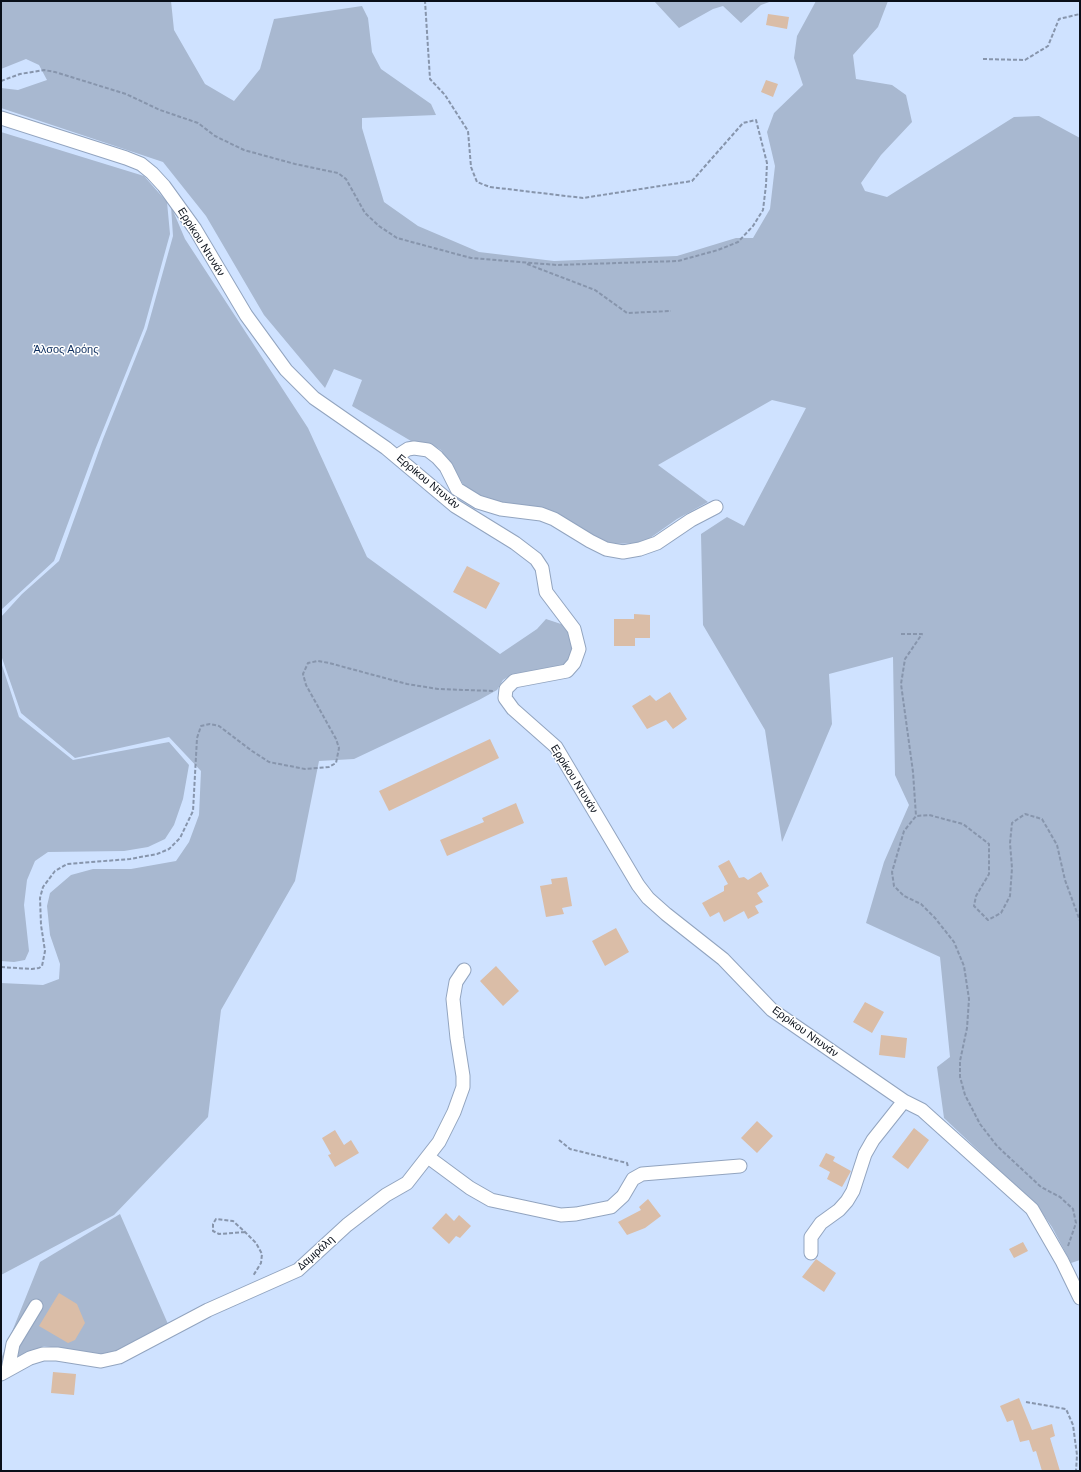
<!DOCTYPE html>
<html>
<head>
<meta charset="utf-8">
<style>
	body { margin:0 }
	#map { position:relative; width:1081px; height:1472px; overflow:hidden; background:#cfe2ff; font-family:"PT Sans",sans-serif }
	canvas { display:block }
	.frame { position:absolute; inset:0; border:2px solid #090f19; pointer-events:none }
</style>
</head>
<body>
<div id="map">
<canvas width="1081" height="1472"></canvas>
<div class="frame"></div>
</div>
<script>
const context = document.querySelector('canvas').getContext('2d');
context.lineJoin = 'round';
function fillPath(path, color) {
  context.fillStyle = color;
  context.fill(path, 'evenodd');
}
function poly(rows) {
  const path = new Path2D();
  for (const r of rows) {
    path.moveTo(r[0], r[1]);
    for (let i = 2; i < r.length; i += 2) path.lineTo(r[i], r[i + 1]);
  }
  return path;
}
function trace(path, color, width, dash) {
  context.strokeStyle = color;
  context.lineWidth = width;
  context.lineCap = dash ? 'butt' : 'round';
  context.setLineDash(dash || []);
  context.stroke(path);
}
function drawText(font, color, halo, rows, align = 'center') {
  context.font = font + ' "PT Sans",sans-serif';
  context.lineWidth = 3;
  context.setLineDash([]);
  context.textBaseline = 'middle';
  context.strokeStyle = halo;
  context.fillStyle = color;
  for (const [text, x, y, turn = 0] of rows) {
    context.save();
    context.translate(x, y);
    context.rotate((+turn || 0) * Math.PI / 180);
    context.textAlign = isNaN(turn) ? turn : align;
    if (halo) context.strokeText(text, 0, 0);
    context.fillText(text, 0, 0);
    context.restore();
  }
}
const green = poly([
	[1,1,171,1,174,30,205,84,234,101,260,69,274,19,362,6,368,18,372,52,381,69,431,104,436,115,362,118,362,128,384,202,418,226,479,252,554,261,677,256,736,238,753,238,770,209,775,166,767,132,774,113,803,85,794,58,797,36,816,1,888,1,878,27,853,55,856,79,892,85,906,95,912,122,881,155,861,183,865,191,887,197,1014,117,1039,116,1080,138,1080,1260,1071,1263,1052,1227,1038,1207,944,1118,937,1067,950,1057,940,957,866,923,884,862,909,805,895,775,893,657,829,674,832,724,782,842,765,730,703,625,701,534,727,517,744,526,806,408,772,400,658,465,708,502,677,519,643,543,612,544,595,537,579,526,553,512,505,504,485,498,472,492,463,484,441,450,431,444,411,441,352,406,362,380,334,369,325,388,264,315,206,216,163,162,1,108,1,88,18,90,47,80,39,65,26,59,1,69],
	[654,1,772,1,761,5,741,23,723,6,713,9,679,28],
	[1,132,144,176,167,202,170,234,144,328,95,450,54,561,1,610],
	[171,206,185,239,308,428,367,557,500,654,537,629,546,619,564,625,568,628,574,653,563,666,511,675,503,680,497,690,479,700,354,759,319,761,295,881,221,1010,208,1117,114,1215,1,1275,1,983,43,985,59,979,60,964,50,935,47,906,50,893,71,875,93,869,131,869,176,861,189,842,199,815,201,771,169,737,75,758,21,713,1,655,1,617,22,594,59,561,103,439,147,329,173,236],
	[1,662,19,717,73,760,169,742,189,765,183,799,174,825,165,839,148,847,124,851,48,852,35,861,27,880,24,905,29,951,25,960,14,962,1,961],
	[120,1214,168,1324,108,1355,44,1346,1,1365,1,1359,40,1262]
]);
const building = poly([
	[768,14,789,17,787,29,766,25],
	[766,80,778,84,773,97,761,92],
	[467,566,500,583,486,609,453,592],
	[634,614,650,615,650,638,635,638,635,646,614,646,614,619,634,619],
	[670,692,687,719,673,729,666,720,647,729,632,706,650,695,656,701],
	[490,739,499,758,389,811,379,791],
	[516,803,524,823,447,856,440,840,484,822,482,818],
	[729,860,739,878,744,877,748,880,761,872,769,886,757,893,763,902,755,906,759,913,748,919,744,911,724,922,719,912,710,917,702,903,724,891,724,886,728,884,718,866],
	[567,877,572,906,562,908,564,914,546,917,540,886,552,884,551,879],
	[616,928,629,952,605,966,592,941],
	[496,966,519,991,503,1006,480,981],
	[865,1002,884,1012,872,1033,853,1022],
	[881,1035,907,1038,905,1058,879,1055],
	[757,1121,773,1136,757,1153,741,1138],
	[914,1128,929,1140,908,1169,892,1157],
	[335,1130,344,1145,351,1140,359,1153,335,1167,328,1155,331,1154,322,1138],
	[826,1153,835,1157,833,1161,851,1171,842,1187,827,1179,830,1172,819,1166],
	[648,1199,661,1216,645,1228,627,1235,618,1222,641,1210,639,1207],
	[446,1213,454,1221,459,1215,471,1226,460,1238,456,1236,449,1244,432,1228],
	[1023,1242,1028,1251,1014,1258,1009,1249],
	[816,1259,836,1273,824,1292,802,1277],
	[59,1293,77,1304,85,1323,75,1340,68,1343,39,1326],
	[53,1372,76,1374,74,1395,51,1393],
	[1019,1398,1032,1430,1052,1424,1055,1436,1050,1438,1060,1471,1042,1471,1036,1451,1033,1452,1029,1440,1020,1442,1013,1420,1007,1422,1000,1406]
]);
const path = poly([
	[983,59,1025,60,1048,46,1059,19,1080,14],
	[1,81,20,74,44,70,55,72,126,94,160,110,198,123,215,136,244,150,295,164,338,173,346,179,365,213,379,226,397,238,471,258,557,265,678,261,718,250,738,242,753,226,763,210,766,185,767,163,756,120,743,123,692,181,583,198,490,187,477,182,471,167,468,131,445,95,430,79,425,1],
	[527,264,595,290,627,313,671,311],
	[901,634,922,634,905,659,901,684,913,772,916,816],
	[1,967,32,969,39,968,42,966,45,951,41,925,40,898,43,887,55,871,67,864,130,859,157,854,169,849,180,838,193,811,197,738,201,726,210,724,219,726,252,751,269,762,305,769,329,767,336,763,339,748,336,739,306,685,303,674,308,663,318,661,329,663,407,684,438,689,494,691],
	[559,1140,570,1149,627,1163,628,1167],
	[245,1232,219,1234,213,1231,213,1224,216,1219,233,1221,245,1232,256,1243,262,1254,261,1263,253,1276],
	[1068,1246,1076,1223,1073,1209,1060,1197,1041,1187,997,1146,980,1124,965,1095,960,1077,960,1061,967,1028,969,999,964,966,954,942,935,918,921,904,904,896,894,886,892,872,904,831,916,816,929,815,963,824,989,844,989,874,976,896,974,906,988,920,1001,913,1010,896,1012,868,1010,843,1012,823,1025,814,1042,819,1057,845,1065,880,1080,921],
	[1026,1402,1066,1409,1073,1425,1077,1455,1076,1471]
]);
const minor = poly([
	[1,118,126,158,141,164,152,173,164,186,195,229,246,315,286,370,314,398,386,448,455,506,515,543,536,559,542,568,546,592,574,629,579,649,574,663,567,671,514,681,506,689,505,698,513,709,556,747,638,885,648,898,666,914,723,959,772,1010,904,1101,922,1110,1032,1209,1062,1261,1080,1298],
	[397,456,408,449,414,448,428,450,437,457,446,467,457,489,478,502,501,509,541,514,554,519,590,541,606,549,623,552,640,549,657,543,691,520,716,507],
	[428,1157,470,1188,491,1200,561,1215,576,1214,611,1207,623,1196,633,1179,642,1174,740,1166],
	[811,1253,811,1237,821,1223,839,1210,847,1201,853,1191,865,1154,873,1140,904,1101],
	[8,1370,13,1344,36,1306],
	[1,1374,30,1358,43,1354,57,1354,101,1361,119,1357,208,1310,298,1270,347,1225,386,1195,407,1183,439,1142,454,1112,463,1087,463,1076,457,1038,453,999,456,982,464,970]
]);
const streetNames = [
	["Ερρίκου Ντυνάν",201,242,58],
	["Ερρίκου Ντυνάν",428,482,40],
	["Ερρίκου Ντυνάν",574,779,58],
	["Ερρίκου Ντυνάν",805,1032,36],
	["Δαμιράλη",316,1253,-42]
];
const parkNames = [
	["Άλσος Αρόης",66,350]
];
fillPath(green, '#a8b8d0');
fillPath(building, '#dabda7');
trace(minor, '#92a4bf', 15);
trace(path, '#8795ac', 2, [4, 2]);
trace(minor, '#fff', 13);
drawText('11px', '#090f19', '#fff', streetNames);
drawText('11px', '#0d2e5e', '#fff', parkNames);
</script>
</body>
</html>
